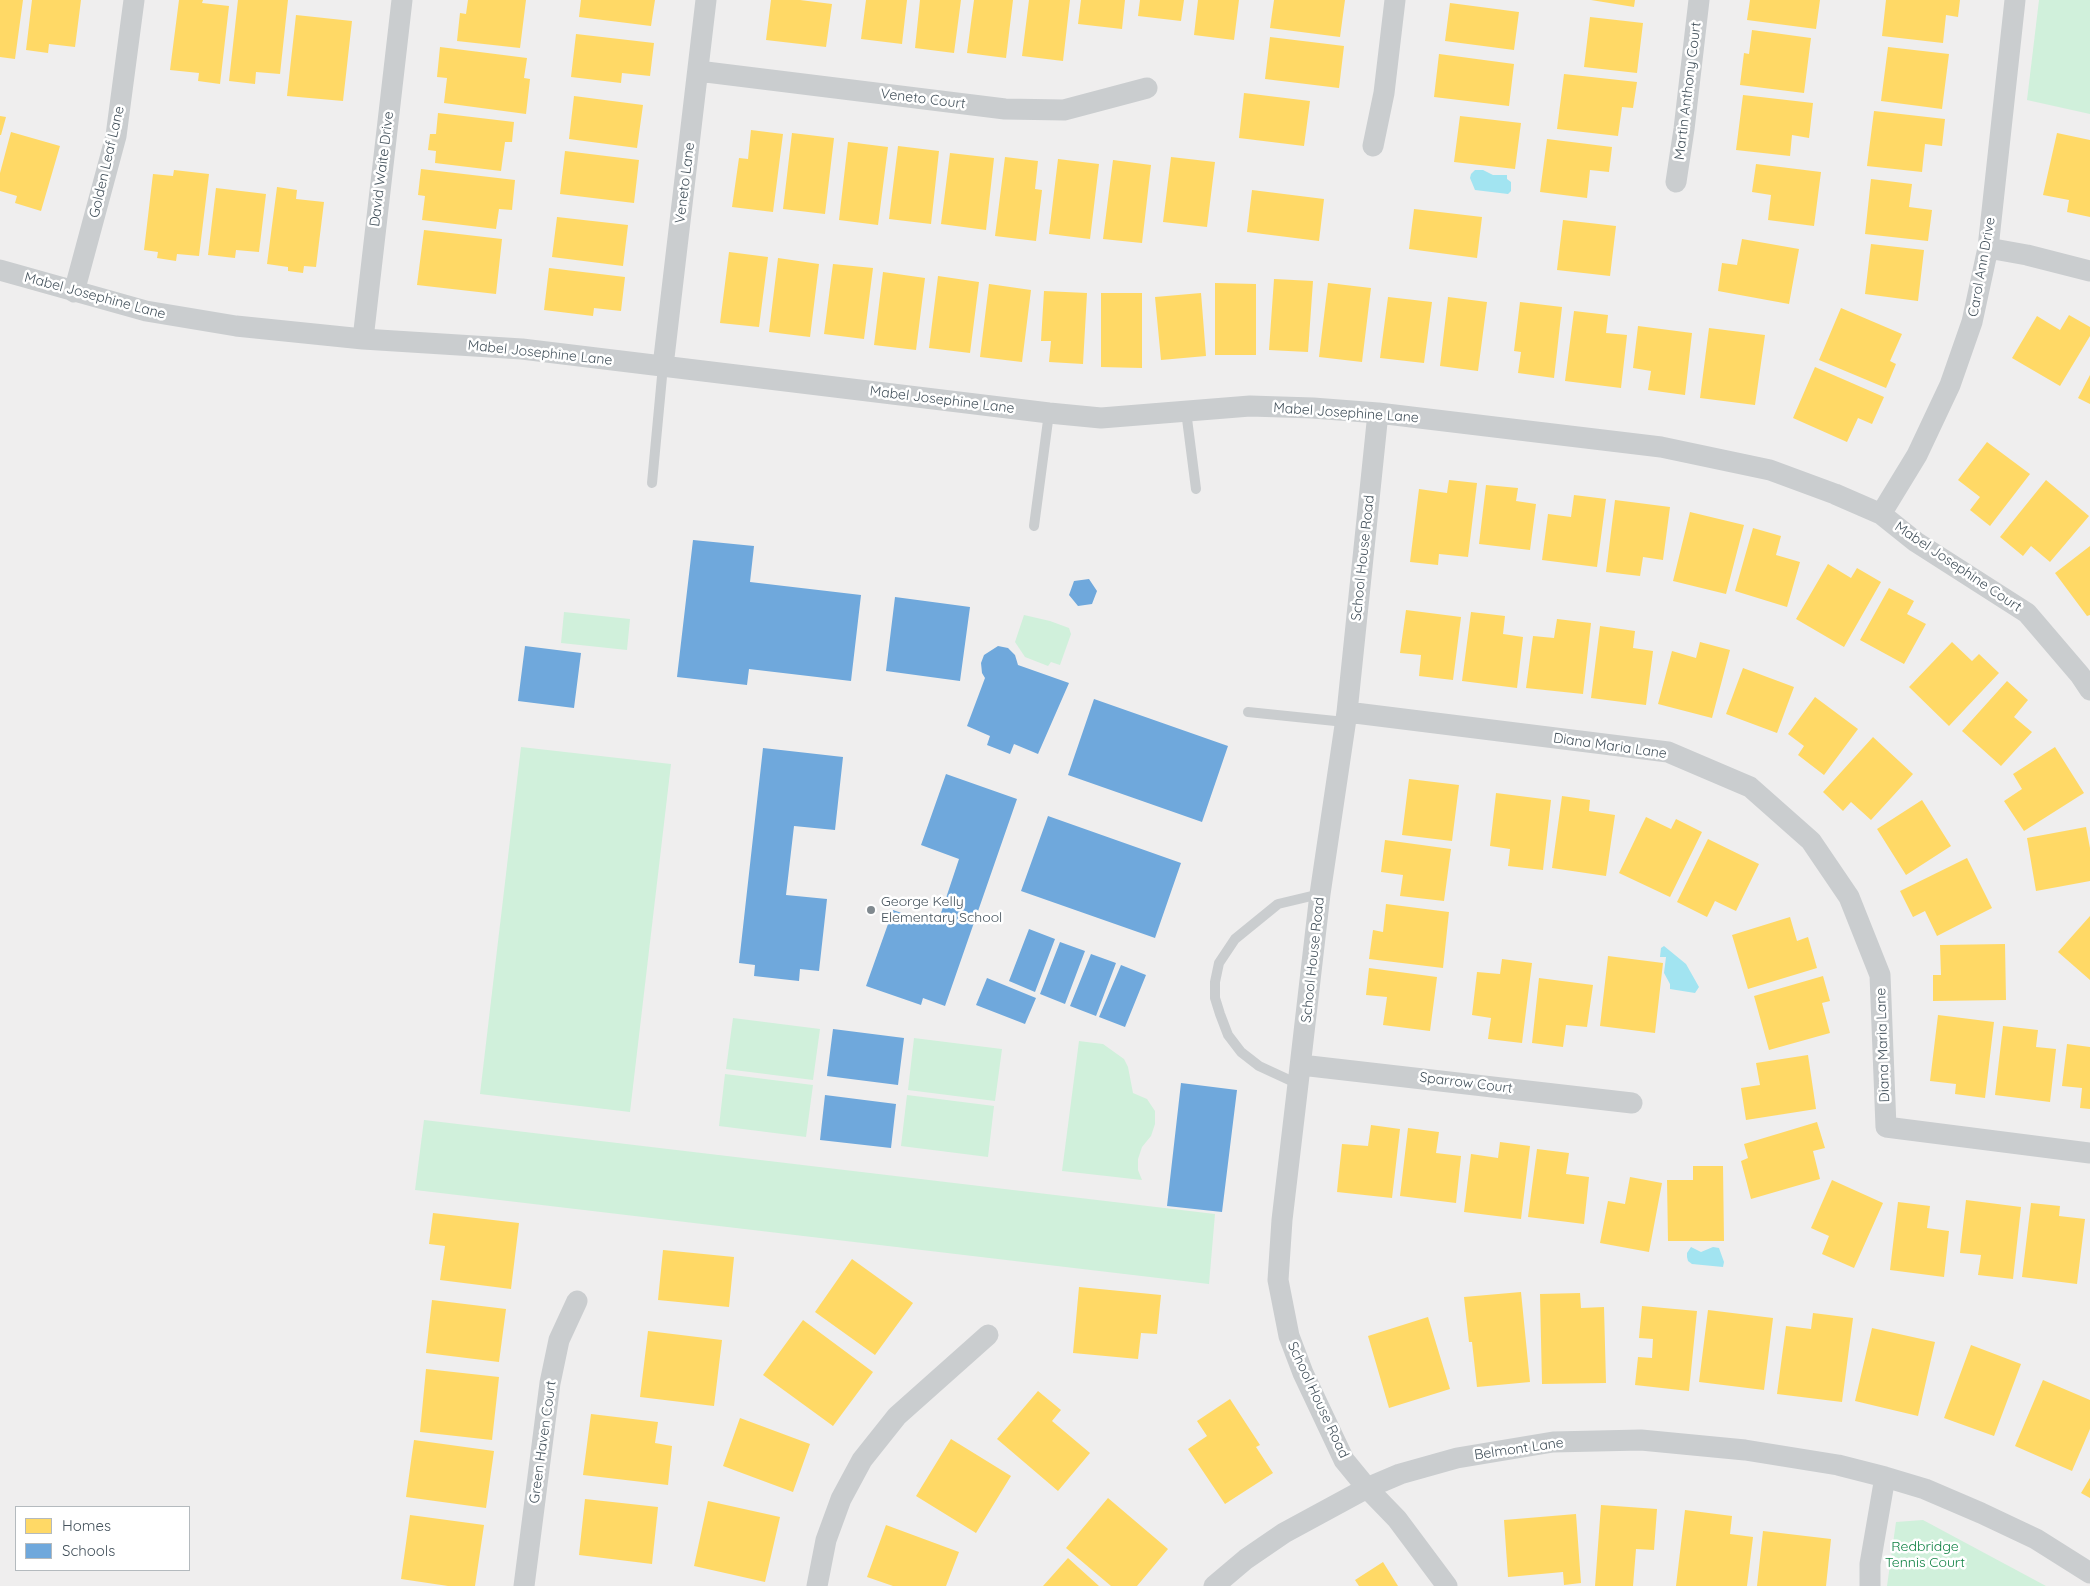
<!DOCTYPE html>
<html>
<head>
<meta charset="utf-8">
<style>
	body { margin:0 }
	#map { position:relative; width:2090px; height:1586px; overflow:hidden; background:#efeeee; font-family:Quicksand,sans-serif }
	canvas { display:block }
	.legend { position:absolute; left:15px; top:1506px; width:175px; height:65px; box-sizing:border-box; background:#fff; border:1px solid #b4babe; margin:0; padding:6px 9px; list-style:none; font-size:15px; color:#44525c }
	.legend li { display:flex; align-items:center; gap:10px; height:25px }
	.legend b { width:25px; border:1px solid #b4babe }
</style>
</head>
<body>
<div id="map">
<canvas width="2090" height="1586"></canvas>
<ul class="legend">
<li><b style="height:14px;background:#ffd966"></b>Homes</li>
<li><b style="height:14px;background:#6fa8dc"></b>Schools</li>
</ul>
</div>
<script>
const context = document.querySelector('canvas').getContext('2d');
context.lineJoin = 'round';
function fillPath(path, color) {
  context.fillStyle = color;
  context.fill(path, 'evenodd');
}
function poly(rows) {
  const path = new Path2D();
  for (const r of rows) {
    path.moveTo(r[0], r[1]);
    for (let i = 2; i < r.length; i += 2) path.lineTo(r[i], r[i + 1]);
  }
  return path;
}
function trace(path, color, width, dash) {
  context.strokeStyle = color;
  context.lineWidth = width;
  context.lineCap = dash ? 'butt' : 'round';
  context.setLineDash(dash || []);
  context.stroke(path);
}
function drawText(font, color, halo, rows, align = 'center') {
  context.font = font + ' Quicksand,sans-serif';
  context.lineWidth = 5;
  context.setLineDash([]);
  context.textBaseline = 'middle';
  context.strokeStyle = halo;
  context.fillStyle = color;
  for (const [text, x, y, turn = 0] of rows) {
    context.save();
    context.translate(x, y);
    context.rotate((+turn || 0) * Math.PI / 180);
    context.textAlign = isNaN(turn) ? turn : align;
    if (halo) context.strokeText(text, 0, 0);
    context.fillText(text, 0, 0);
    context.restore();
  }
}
const green = poly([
	[2039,0,2090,0,2090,114,2027,100],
	[564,612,630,619,627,650,561,643],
	[1024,615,1050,621,1069,628,1071,634,1060,665,1051,662,1048,666,1025,657,1015,642],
	[521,747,671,764,630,1112,480,1094],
	[733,1018,820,1029,813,1080,726,1069],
	[914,1038,1002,1049,995,1101,908,1090],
	[1079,1041,1103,1044,1124,1059,1128,1067,1133,1093,1147,1099,1155,1111,1155,1124,1151,1136,1142,1147,1138,1159,1138,1170,1142,1180,1062,1171],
	[725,1074,813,1085,806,1137,719,1126],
	[907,1095,994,1106,988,1157,901,1146],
	[424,1120,1215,1214,1209,1284,415,1190],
	[1923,1520,2046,1586,1887,1586,1896,1522]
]);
const water = poly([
	[1475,170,1483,170,1493,175,1507,175,1507,179,1511,182,1511,191,1508,194,1475,190,1470,178,1471,174],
	[1664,946,1686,964,1699,987,1695,993,1670,989,1670,984,1664,973,1666,957,1660,957,1661,948],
	[1691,1247,1701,1252,1713,1247,1719,1248,1724,1262,1723,1267,1692,1264,1688,1261,1687,1257,1687,1253]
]);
const homes = poly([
	[0,0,23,0,15,59,0,57],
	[32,0,81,0,75,47,49,44,48,53,26,50],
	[179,0,203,0,202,3,229,6,220,84,198,81,199,73,170,70],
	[238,0,288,0,280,74,256,72,255,84,229,81],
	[468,0,526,0,520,48,457,41,460,13,466,14],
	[581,0,655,0,651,26,579,17],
	[771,0,800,0,832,4,826,47,766,40],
	[866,0,907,0,902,44,861,39],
	[920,0,961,0,954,53,915,48],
	[974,0,1013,0,1006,58,967,53],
	[1029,0,1070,0,1063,61,1022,56],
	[1081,0,1125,0,1122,29,1078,24],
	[1140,0,1184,0,1181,21,1138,16],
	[1198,0,1239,0,1234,40,1194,35],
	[1274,0,1345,0,1340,37,1270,28],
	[1591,0,1635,0,1634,7],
	[1750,0,1820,0,1816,29,1747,20],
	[1886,0,1960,0,1958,17,1946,15,1943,43,1882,36],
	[1450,3,1519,12,1514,50,1445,41],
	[296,15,352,21,343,101,287,96],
	[1590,17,1643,23,1637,73,1584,67],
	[1752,30,1811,38,1804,93,1740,85,1744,53,1749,54],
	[576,34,654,43,650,76,622,73,621,83,571,77],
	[1270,37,1344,46,1339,88,1265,79],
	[440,47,527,58,524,78,530,79,526,114,444,103,447,78,437,77],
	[1888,47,1949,54,1942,109,1881,101],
	[1439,54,1514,64,1509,106,1434,97],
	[1564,74,1637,82,1633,108,1622,107,1618,136,1557,129],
	[1244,93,1310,101,1304,146,1239,138],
	[1743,95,1813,103,1809,138,1792,135,1790,156,1736,150],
	[574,96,643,105,637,148,569,139],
	[1874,111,1945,119,1942,146,1925,144,1922,172,1867,166],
	[438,113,514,122,512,142,505,142,501,171,435,163,436,151,428,150,430,134,436,134],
	[0,116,6,117,1,135,0,135],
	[1460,116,1521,123,1515,169,1454,162],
	[751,130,783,134,773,212,732,207,739,158,748,159],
	[11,132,60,146,41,211,15,203,17,196,0,191,0,173],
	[792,133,834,138,825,214,783,209],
	[2057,133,2090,140,2090,217,2067,212,2069,200,2043,195],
	[1547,139,1612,147,1609,172,1590,170,1587,198,1540,192],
	[848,142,888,147,878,225,839,220],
	[898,146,939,151,931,224,889,219],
	[565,151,639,160,634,203,560,194],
	[950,153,994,158,986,230,941,224],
	[1005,157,1038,161,1035,189,1042,190,1036,241,995,236],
	[1171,157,1215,162,1207,227,1163,222],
	[1058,159,1099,164,1090,239,1049,234],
	[1113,160,1151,165,1142,243,1103,239],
	[1756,164,1821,172,1814,226,1768,220,1771,195,1752,192],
	[421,169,515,180,512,210,499,209,496,229,422,220,425,196,418,195],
	[174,170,209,174,199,256,177,254,176,261,157,258,158,252,144,250,153,174,173,176],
	[1871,179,1912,184,1909,207,1932,210,1928,241,1865,234],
	[277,187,297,190,296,199,324,202,316,267,304,266,303,273,288,271,288,267,267,264],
	[216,188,266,194,259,252,236,250,235,258,208,255],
	[1252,190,1324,199,1319,241,1247,232],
	[1414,209,1482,217,1477,258,1409,249],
	[557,217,628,225,623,266,552,257],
	[1563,220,1616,226,1610,276,1557,270],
	[424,230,502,239,496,294,417,285],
	[1742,239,1799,249,1789,304,1718,291,1722,263,1737,265],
	[1871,244,1924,250,1918,301,1865,294],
	[729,252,768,257,759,327,720,323],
	[778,258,819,264,810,337,769,332],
	[833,264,873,268,864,339,824,334],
	[549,268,625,277,621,311,594,308,593,316,544,310],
	[883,272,925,278,916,350,874,345],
	[938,276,979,282,970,353,929,348],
	[1274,279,1313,281,1308,352,1269,350],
	[1215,283,1256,284,1256,355,1215,355],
	[1328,283,1371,288,1362,362,1319,357],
	[989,284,1031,290,1022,362,980,357],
	[1044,291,1087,293,1083,364,1049,362,1051,341,1041,341],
	[1101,293,1142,293,1142,368,1101,367],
	[1201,293,1206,356,1161,360,1155,297],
	[1388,297,1432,302,1424,363,1380,358],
	[1448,297,1487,302,1478,371,1440,366],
	[1520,302,1562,307,1554,378,1518,373,1521,352,1514,351],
	[1841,308,1902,334,1890,361,1896,364,1886,388,1819,360],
	[1574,311,1608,315,1606,333,1627,335,1621,388,1565,381],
	[2069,315,2090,327,2090,336,2060,386,2012,358,2037,316,2060,330],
	[1638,326,1692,333,1685,395,1648,390,1651,371,1633,368],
	[1709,328,1765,335,1755,405,1700,398],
	[1815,367,1884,397,1872,424,1858,418,1847,442,1793,418],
	[2090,375,2090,404,2078,398],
	[1987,442,2030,474,1990,526,1970,510,1980,497,1958,480],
	[1449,480,1477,483,1468,557,1439,554,1438,565,1410,562,1419,489,1447,493],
	[2046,480,2089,516,2050,562,2031,546,2023,556,2000,537],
	[1486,485,1518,488,1516,501,1536,504,1530,550,1479,544],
	[1574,495,1606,499,1597,567,1542,560,1548,514,1571,517],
	[1615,500,1670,507,1663,560,1643,557,1640,576,1606,572],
	[1690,512,1744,525,1726,594,1673,581],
	[1753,528,1781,536,1776,555,1800,562,1787,607,1735,591],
	[2090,546,2090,615,2087,616,2055,573],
	[1828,564,1851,578,1857,568,1881,582,1844,647,1796,619],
	[1889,588,1914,601,1907,614,1926,624,1904,664,1860,640],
	[1406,610,1461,617,1453,680,1419,676,1421,655,1400,653],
	[1471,612,1505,616,1503,634,1523,637,1517,688,1462,681],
	[1557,619,1591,623,1583,694,1526,688,1533,636,1554,638],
	[1600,626,1635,631,1633,648,1653,651,1646,705,1591,698],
	[1700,642,1730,650,1712,718,1658,704,1672,651,1696,658],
	[1952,642,1972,661,1979,654,1999,673,1949,726,1909,687],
	[1743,668,1794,687,1777,733,1726,714],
	[2007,681,2028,700,2014,717,2032,732,2001,766,1962,731],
	[1815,697,1858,729,1824,775,1798,755,1804,746,1788,734],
	[1873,737,1913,774,1871,820,1851,802,1843,811,1823,792],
	[2055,747,2084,793,2024,831,2004,801,2022,789,2013,774],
	[1409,779,1459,785,1452,841,1402,835],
	[1496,793,1551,800,1543,870,1508,866,1510,849,1490,846],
	[1562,796,1590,800,1589,811,1615,815,1606,876,1552,868],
	[1922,800,1951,846,1906,875,1877,829],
	[1646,817,1671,829,1676,819,1702,832,1670,897,1619,873],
	[2086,827,2090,848,2090,881,2036,891,2027,838],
	[1708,839,1759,864,1736,911,1715,901,1707,917,1677,902],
	[1385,840,1451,849,1444,901,1400,896,1403,875,1381,872],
	[1967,858,1992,908,1937,936,1925,911,1913,917,1900,891],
	[1386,904,1449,912,1443,968,1369,959,1373,930,1383,932],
	[2090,916,2090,980,2058,952],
	[1790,917,1797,941,1808,937,1817,968,1748,989,1732,935],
	[2005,944,2006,1000,1933,1001,1933,975,1941,975,1940,945],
	[1608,956,1663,963,1655,1033,1600,1026],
	[1502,959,1532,963,1522,1043,1488,1039,1491,1018,1472,1015,1477,972,1500,974],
	[1369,968,1437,977,1430,1031,1383,1025,1387,997,1366,995],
	[1823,976,1830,1001,1822,1003,1830,1033,1769,1050,1754,996],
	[1539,978,1593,985,1587,1027,1566,1025,1563,1047,1532,1043],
	[1938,1015,1994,1022,1985,1098,1955,1094,1956,1084,1930,1081],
	[2003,1026,2038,1030,2036,1047,2056,1049,2050,1102,1995,1095],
	[2067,1044,2090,1047,2090,1109,2080,1108,2082,1088,2062,1086],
	[1808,1055,1816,1109,1746,1120,1741,1088,1760,1085,1756,1063],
	[1817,1122,1825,1148,1813,1151,1820,1179,1751,1199,1741,1161,1748,1158,1744,1144],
	[1371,1125,1400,1129,1392,1198,1337,1192,1342,1144,1368,1146],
	[1408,1128,1439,1132,1436,1153,1461,1156,1456,1203,1400,1196],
	[1500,1142,1530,1146,1521,1219,1464,1212,1471,1154,1498,1158],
	[1537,1149,1569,1153,1566,1174,1589,1177,1584,1224,1528,1217],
	[1693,1166,1723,1166,1724,1241,1668,1241,1667,1180,1693,1180],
	[1630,1177,1662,1183,1649,1252,1600,1243,1608,1201,1625,1204],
	[1832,1180,1883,1203,1854,1268,1822,1254,1829,1236,1811,1228],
	[1966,1200,2021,1207,2013,1279,1978,1275,1981,1255,1960,1253],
	[1898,1202,1930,1206,1927,1228,1949,1231,1944,1277,1890,1270],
	[2031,1203,2060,1206,2059,1216,2085,1219,2077,1284,2022,1277],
	[433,1213,519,1223,511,1289,440,1280,445,1246,429,1244],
	[663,1250,734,1257,729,1307,658,1300],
	[852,1259,913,1303,875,1355,815,1312],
	[1079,1287,1161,1295,1157,1334,1141,1333,1138,1359,1073,1353],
	[1521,1292,1530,1382,1477,1387,1472,1342,1469,1342,1464,1297],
	[1580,1293,1581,1308,1604,1307,1606,1383,1542,1384,1540,1294],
	[432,1300,506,1309,499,1362,426,1353],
	[1642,1306,1697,1311,1689,1391,1635,1385,1638,1357,1652,1358,1653,1339,1639,1338],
	[1708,1310,1773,1318,1764,1390,1699,1382],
	[1813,1313,1853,1318,1842,1402,1777,1394,1786,1326,1811,1329],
	[1428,1317,1450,1389,1389,1408,1368,1336],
	[803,1320,873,1372,833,1426,763,1375],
	[1872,1328,1935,1342,1918,1416,1855,1401],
	[648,1331,722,1340,714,1406,640,1397],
	[1971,1345,2021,1364,1994,1436,1944,1418],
	[426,1369,499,1377,492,1440,420,1432],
	[2043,1380,2090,1400,2090,1429,2072,1471,2015,1446],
	[1038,1391,1061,1410,1052,1421,1090,1453,1058,1491,997,1439],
	[1230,1399,1260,1445,1256,1447,1273,1473,1225,1504,1188,1449,1207,1436,1197,1421],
	[591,1414,658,1422,655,1443,672,1446,668,1485,583,1475],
	[740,1418,810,1444,793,1492,723,1466],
	[951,1439,1011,1476,976,1533,916,1496],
	[414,1440,494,1451,486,1508,406,1497],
	[2090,1478,2090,1498,2081,1493],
	[1108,1498,1168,1549,1137,1586,1111,1586,1066,1548],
	[585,1499,658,1507,652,1564,579,1555],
	[708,1501,780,1517,765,1582,694,1566],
	[1601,1505,1657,1509,1654,1550,1636,1549,1633,1586,1595,1586],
	[1685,1510,1732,1516,1730,1534,1753,1537,1747,1586,1676,1586],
	[1576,1514,1581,1583,1564,1585,1563,1572,1508,1577,1504,1520],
	[410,1515,484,1525,475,1586,448,1586,401,1579],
	[886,1525,959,1552,946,1586,893,1586,867,1577],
	[1763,1531,1831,1539,1826,1586,1757,1586],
	[1068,1558,1099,1586,1043,1586],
	[1383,1562,1398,1586,1359,1586,1355,1580]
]);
const schools = poly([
	[693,540,754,546,750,582,861,595,851,681,749,669,747,685,677,677],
	[1089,579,1097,591,1092,604,1078,606,1069,595,1074,581],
	[895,597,970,607,960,681,886,671],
	[525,646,581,653,574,708,518,701],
	[998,646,1008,648,1015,655,1018,665,1069,683,1038,754,1014,744,1010,754,987,745,990,736,967,726,985,678,982,673,981,663,984,655],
	[1094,699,1228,746,1202,822,1068,775],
	[763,748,843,757,835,830,794,826,786,895,827,899,819,971,800,969,799,981,754,976,755,965,739,963],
	[946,774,1017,799,945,1006,923,998,921,1005,866,986,893,910,937,925,959,859,921,845],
	[1048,816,1181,863,1155,938,1021,891],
	[1029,929,1055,939,1035,992,1009,981],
	[1060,942,1085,951,1065,1004,1040,994],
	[1091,954,1116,963,1096,1016,1070,1006],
	[1121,965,1146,975,1125,1027,1099,1017],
	[987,978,1036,998,1025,1024,976,1005],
	[833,1029,904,1038,898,1085,827,1076],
	[1181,1083,1237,1090,1222,1212,1167,1206],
	[825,1095,896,1104,891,1148,820,1140]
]);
const service = poly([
	[1186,411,1196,489],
	[652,483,663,366],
	[1034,526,1049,413],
	[1248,712,1345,722],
	[1298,1084,1259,1066,1241,1052,1228,1035,1220,1014,1215,998,1215,982,1219,963,1235,939,1278,904,1320,894]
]);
const minor = poly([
	[698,71,1005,109,1064,110,1147,88],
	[1373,146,1384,93,1395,0],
	[1676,182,1684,129,1699,0],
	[1988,248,2027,255,2090,271],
	[0,270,146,311,236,326,363,339,522,349,1049,413,1101,418,1250,406,1313,408,1378,413,1661,447,1770,470,1835,494,1881,514,1916,542,2027,613,2080,675,2090,690],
	[74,292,116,136,134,0],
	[363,339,402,0],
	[663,366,706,0],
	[1378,413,1347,712,1320,894,1298,1084,1282,1220,1278,1280,1289,1336,1303,1373,1344,1460,1367,1488,1397,1519,1447,1586],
	[1881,514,1917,455,1950,385,1972,322,1988,248,2015,0],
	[1347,712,1668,752,1750,787,1811,841,1849,897,1880,975,1886,1127,2090,1153],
	[1301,1065,1632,1103],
	[524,1586,550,1383,559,1340,577,1301],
	[817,1586,826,1540,841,1499,862,1460,897,1416,988,1335],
	[1214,1586,1246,1559,1284,1533,1367,1488,1400,1474,1457,1458,1553,1442,1641,1440,1745,1450,1838,1465,1885,1477,1925,1489,1981,1513,2036,1539,2090,1573],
	[1870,1586,1870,1564,1885,1477]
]);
const markers = [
	[871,910,5,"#80898f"]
];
const streetNames = [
	["Martin Anthony Court",1688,91,-83],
	["Veneto Court",923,99,7],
	["Golden Leaf Lane",107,162,-77],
	["David Waite Drive",382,169,-83],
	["Veneto Lane",685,183,-83],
	["Carol Ann Drive",1982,267,-80],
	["Mabel Josephine Lane",95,296,15],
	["Mabel Josephine Lane",540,353,6],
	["Mabel Josephine Lane",942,400,7],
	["Mabel Josephine Lane",1346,413,4],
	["School House Road",1363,558,-84],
	["Mabel Josephine Court",1958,567,34],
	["Diana Maria Lane",1610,746,8],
	["School House Road",1313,960,-84],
	["Diana Maria Lane",1883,1045,-92],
	["Sparrow Court",1466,1083,7],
	["School House Road",1318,1400,65],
	["Green Haven Court",543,1442,-82],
	["Belmont Lane",1519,1449,-8]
];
const poiNames = [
	["George Kelly",881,902],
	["Elementary School",881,918]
];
const parkNames = [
	["Redbridge",1925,1547],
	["Tennis Court",1925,1563]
];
fillPath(green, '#d0f0db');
fillPath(water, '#a2e4f1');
fillPath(homes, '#ffd966');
fillPath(schools, '#6fa8dc');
trace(service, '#cacdcf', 10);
trace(minor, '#cacdcf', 21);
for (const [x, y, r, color] of markers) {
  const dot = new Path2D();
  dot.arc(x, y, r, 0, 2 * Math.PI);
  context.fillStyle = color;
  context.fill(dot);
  trace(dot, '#fff', 2);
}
drawText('14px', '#44525c', '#fff', streetNames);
drawText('14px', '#44525c', '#fff', poiNames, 'left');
drawText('14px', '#108244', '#fff', parkNames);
</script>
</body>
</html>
